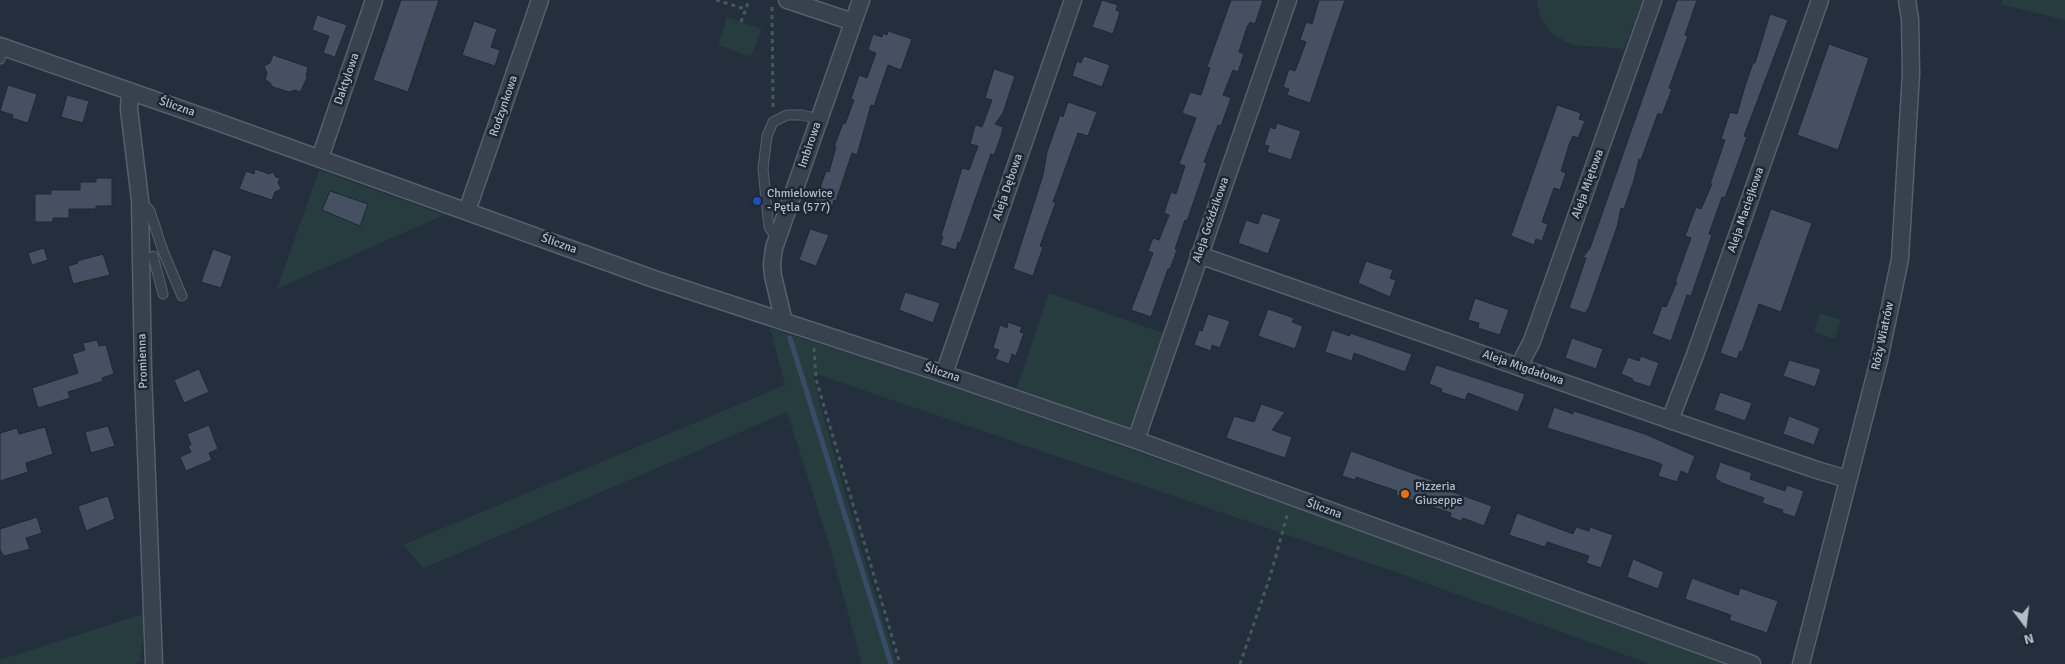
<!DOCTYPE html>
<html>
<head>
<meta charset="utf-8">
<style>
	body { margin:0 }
	#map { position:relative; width:2065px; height:664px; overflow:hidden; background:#242f3e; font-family:Signika,sans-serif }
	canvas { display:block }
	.north { position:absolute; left:2000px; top:599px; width:50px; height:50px; -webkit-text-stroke:4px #1d2633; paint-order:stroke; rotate:165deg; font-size:14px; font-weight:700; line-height:20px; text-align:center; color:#b4bcc9 }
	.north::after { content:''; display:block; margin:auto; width:18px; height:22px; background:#b4bcc9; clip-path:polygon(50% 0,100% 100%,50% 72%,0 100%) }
</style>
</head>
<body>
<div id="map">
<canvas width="2065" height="664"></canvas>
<div class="north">N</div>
</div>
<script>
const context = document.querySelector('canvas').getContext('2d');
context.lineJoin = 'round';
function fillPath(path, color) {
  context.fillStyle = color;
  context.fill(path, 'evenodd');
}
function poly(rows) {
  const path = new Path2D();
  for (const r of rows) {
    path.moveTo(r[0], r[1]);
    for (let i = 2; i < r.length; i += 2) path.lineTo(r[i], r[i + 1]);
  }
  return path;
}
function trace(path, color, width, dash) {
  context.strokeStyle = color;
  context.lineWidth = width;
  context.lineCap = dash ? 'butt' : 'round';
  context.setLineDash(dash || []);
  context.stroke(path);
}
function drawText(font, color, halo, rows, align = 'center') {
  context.font = font + ' Signika,sans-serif';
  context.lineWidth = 5;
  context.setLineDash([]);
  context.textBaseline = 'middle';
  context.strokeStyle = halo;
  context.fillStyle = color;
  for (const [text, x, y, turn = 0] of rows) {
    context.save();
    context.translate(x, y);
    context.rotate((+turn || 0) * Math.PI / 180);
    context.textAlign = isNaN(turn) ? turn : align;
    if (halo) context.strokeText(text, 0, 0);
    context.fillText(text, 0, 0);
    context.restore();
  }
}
const green = poly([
	[1537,0,1643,0,1624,49,1572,45,1551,33,1539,14],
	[2003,0,2065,0,2065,20,2000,4],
	[727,17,761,29,751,57,718,45],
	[319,170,444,215,277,289],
	[1049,293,1163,333,1131,431,1016,390],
	[1820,313,1841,320,1835,339,1814,332],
	[770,328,822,345,871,358,1524,588,1732,664,1650,664,1390,570,813,373,819,401,858,538,897,664,862,664,830,547,787,412,424,568,403,545,785,385],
	[146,613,140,662,134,664,0,664,0,660]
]);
const stream = poly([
	[790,338,891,664]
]);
const building = poly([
	[401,0,439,0,408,92,373,80,401,0],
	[1102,0,1118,5,1116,10,1120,12,1113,34,1092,27,1102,0],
	[1231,0,1263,0,1255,24,1250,22,1247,27,1239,52,1244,54,1238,72,1233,70,1223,95,1231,98,1221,126,1218,125,1204,162,1207,163,1187,221,1185,220,1175,249,1177,250,1170,269,1168,269,1151,317,1131,310,1153,253,1148,251,1153,238,1159,240,1169,215,1164,213,1171,192,1176,194,1185,166,1179,164,1196,118,1182,113,1190,92,1201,95,1210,68,1207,67,1231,0],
	[1319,0,1345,0,1310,103,1287,95,1289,89,1283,87,1289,69,1295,71,1297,66,1306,42,1300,40,1306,22,1312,24,1319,0],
	[1677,0,1697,0,1685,35,1688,36,1669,88,1672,89,1662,115,1658,113,1641,160,1639,159,1634,180,1624,209,1621,208,1617,227,1589,307,1585,313,1569,308,1586,258,1583,257,1590,248,1677,0],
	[1770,14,1788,20,1744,136,1747,137,1725,198,1722,197,1709,234,1712,235,1691,296,1687,295,1671,341,1652,334,1662,306,1666,307,1677,282,1675,282,1691,238,1685,236,1696,207,1701,209,1712,184,1710,184,1725,140,1721,139,1730,112,1737,114,1745,86,1753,63,1755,63,1770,14],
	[317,15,347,25,335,57,323,53,329,36,312,30,317,15],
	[474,21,497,29,491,47,500,50,495,66,462,55,474,21],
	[888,31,912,39,901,70,888,65,874,106,871,105,857,155,852,153,836,201,834,200,832,208,815,202,826,171,829,172,836,147,834,147,843,123,845,124,854,100,851,99,859,75,867,78,876,53,868,50,873,34,882,37,883,33,887,35,888,31],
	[1829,44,1869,58,1838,150,1797,135,1829,44],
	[273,55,308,67,306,75,307,78,300,92,295,90,289,92,273,87,269,82,265,80,267,73,264,66,270,63,273,55],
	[1084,56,1110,65,1102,87,1072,76,1077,61,1081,63,1084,56],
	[994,69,1015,76,1003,113,995,124,1003,127,1001,136,994,155,991,154,960,243,958,242,956,250,940,245,943,237,941,236,962,168,969,170,978,146,970,144,975,126,976,125,982,127,992,100,985,98,994,69],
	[8,85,37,94,28,123,12,118,13,115,0,111,8,85],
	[67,95,89,101,83,123,61,117,67,95],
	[1068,102,1097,112,1088,136,1078,133,1053,202,1056,202,1040,246,1043,247,1033,276,1013,269,1043,175,1047,152,1060,115,1063,117,1068,102],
	[1557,105,1581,113,1579,119,1585,121,1578,138,1573,136,1570,142,1561,171,1566,173,1560,190,1554,188,1542,222,1548,224,1542,241,1536,239,1534,245,1511,236,1557,105],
	[1277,123,1301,131,1291,160,1267,152,1269,146,1264,145,1270,127,1275,129,1277,123],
	[255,169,269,174,273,172,276,177,280,178,278,182,281,189,275,192,272,200,239,189,246,171,254,174,255,169],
	[96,178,112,178,112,206,96,206,96,209,69,209,69,218,53,218,53,222,35,222,35,194,51,194,51,190,80,190,80,182,96,182,96,178],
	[330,191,368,204,360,226,322,210,330,191],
	[1771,209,1812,223,1781,312,1759,304,1742,352,1740,351,1737,359,1720,353,1771,209],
	[1262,213,1281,219,1268,254,1238,243,1246,220,1258,224,1262,213],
	[810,229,829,235,816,266,799,260,810,229],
	[44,248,48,260,32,265,28,253,44,248],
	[213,249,232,256,221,288,201,282,213,249],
	[103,254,110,275,73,284,68,266,78,263,77,261,103,254],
	[1366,261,1393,270,1390,278,1396,280,1390,297,1358,283,1366,261],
	[905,292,940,303,933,323,899,310,905,292],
	[1475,298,1509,310,1500,335,1478,328,1479,323,1468,320,1475,298],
	[1268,309,1294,318,1292,322,1303,326,1295,349,1258,336,1268,309],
	[1208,314,1230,321,1220,348,1212,345,1211,351,1194,345,1199,330,1202,331,1208,314],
	[1008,322,1022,327,1020,332,1024,333,1016,356,1012,354,1009,364,995,359,999,350,993,348,1000,325,1007,328,1008,322],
	[1332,330,1350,336,1350,333,1412,354,1405,372,1354,353,1352,361,1325,352,1332,330],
	[1572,338,1603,349,1596,369,1565,358,1572,338],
	[97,340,99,346,106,345,114,374,102,378,103,381,68,392,70,398,38,408,32,388,78,373,72,354,85,350,83,343,97,340],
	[1641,356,1659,363,1650,387,1632,381,1633,379,1621,374,1628,357,1639,361,1641,356],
	[1789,360,1821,369,1815,387,1783,376,1789,360],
	[1436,365,1525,394,1518,412,1468,393,1465,400,1441,392,1442,389,1429,384,1436,365],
	[199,369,209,392,184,403,174,380,199,369],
	[1720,392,1752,403,1745,421,1714,410,1720,392],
	[1261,404,1285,412,1272,430,1292,437,1285,458,1226,438,1234,416,1254,422,1261,404],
	[1554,407,1573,414,1574,411,1645,434,1695,456,1688,474,1681,471,1677,482,1658,476,1662,465,1659,463,1547,428,1554,407],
	[1789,416,1820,428,1814,445,1783,434,1789,416],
	[209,425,218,449,209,453,212,460,186,471,180,457,191,452,188,446,191,445,187,434,209,425],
	[108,426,115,446,91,453,85,432,108,426],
	[45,427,53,454,26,463,28,472,0,481,0,433,17,428,19,434,45,427],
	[1351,451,1440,483,1439,487,1492,506,1484,526,1463,518,1461,521,1450,517,1451,513,1396,495,1397,491,1356,477,1355,480,1342,476,1351,451],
	[1720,462,1752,473,1750,479,1785,491,1787,485,1804,491,1795,517,1782,513,1783,510,1762,503,1764,498,1722,483,1715,478,1720,462],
	[108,496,115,519,86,531,78,506,108,496],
	[1517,513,1573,534,1576,527,1589,531,1590,527,1613,535,1601,568,1586,563,1589,556,1547,542,1545,547,1509,535,1517,513],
	[37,517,42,533,26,538,30,549,4,556,0,550,0,529,37,517],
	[1633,559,1664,572,1658,589,1627,577,1633,559],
	[1692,578,1738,595,1740,588,1778,601,1767,633,1729,620,1731,615,1685,599,1692,578]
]);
const path = poly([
	[716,0,745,9],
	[772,7,773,108],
	[741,22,749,0],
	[814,348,816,379,900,664],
	[1240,664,1270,577,1288,512]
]);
const lane = poly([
	[0,59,4,47],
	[142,202,150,211,163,251,182,296],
	[777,240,769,227,766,200,763,168,767,136,773,122,787,115,802,115,819,119],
	[153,256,163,294]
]);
const street = poly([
	[787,0,853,22],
	[0,46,215,121,654,279,944,374,1136,440,1752,664],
	[130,91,129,109,140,200,143,372,154,664],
	[320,158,374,0],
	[467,211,540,0],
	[1199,255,1670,420,1817,470,1847,479],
	[784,322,773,276,772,264,774,248,861,0],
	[1519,366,1532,341,1653,0],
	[944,374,1073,0],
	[1670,420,1695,355,1820,0],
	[1136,440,1288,0],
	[1801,664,1879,360,1900,259,1911,73,1910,19,1907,0]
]);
const markers = [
	[757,201,5,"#1a4fb4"],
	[1405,494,5,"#e8710a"]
];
const streetNames = [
	["Daktylowa",347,79,-71],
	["Rodzynkowa",504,106,-71],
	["Śliczna",177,107,19],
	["Imbirowa",810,145,-71],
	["Aleja Miętowa",1588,184,-70],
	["Aleja Dębowa",1008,187,-71],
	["Aleja Maciejkowa",1746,210,-71],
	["Aleja Goździkowa",1211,220,-71],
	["Śliczna",559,244,20],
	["Róży Wiatrów",1883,336,-78],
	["Promienna",143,361,-92],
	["Aleja Migdałowa",1523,368,19],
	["Śliczna",942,373,18],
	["Śliczna",1324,509,20]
];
const poiNames = [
	["Chmielowice",767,194],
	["- Pętla (577)",767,208],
	["Pizzeria",1415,487],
	["Giuseppe",1415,501]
];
fillPath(green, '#263c3f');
trace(stream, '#394c67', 5);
fillPath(building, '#455162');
trace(building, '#1f2835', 1);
trace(lane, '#565f6c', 11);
trace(street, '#565f6c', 19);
trace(path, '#44595c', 3, [4, 4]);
trace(lane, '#38414e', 9);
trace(street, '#38414e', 16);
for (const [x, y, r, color] of markers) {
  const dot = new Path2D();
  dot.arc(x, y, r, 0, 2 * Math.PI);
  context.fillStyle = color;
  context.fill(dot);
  trace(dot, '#1d2633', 2);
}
drawText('12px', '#b4bcc9', '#1d2633', streetNames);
drawText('12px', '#b4bcc9', '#1d2633', poiNames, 'left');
</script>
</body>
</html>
